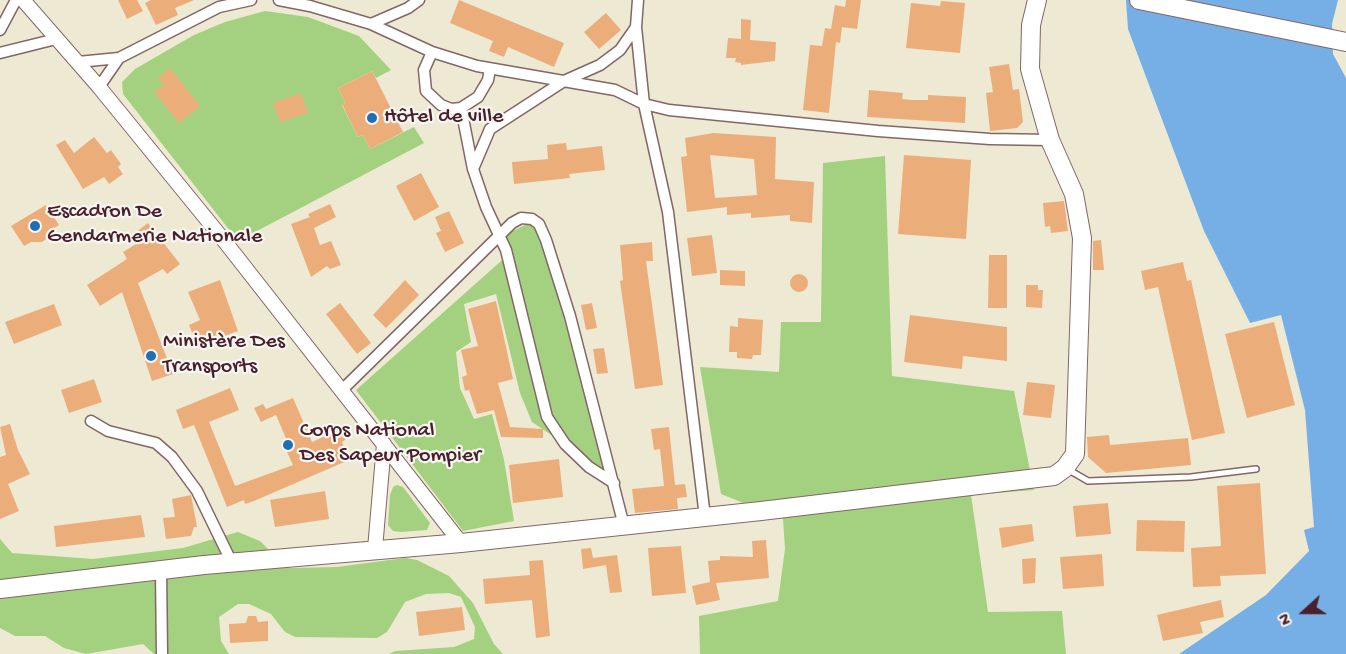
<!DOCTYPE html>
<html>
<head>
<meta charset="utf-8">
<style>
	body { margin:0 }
	#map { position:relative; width:1346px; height:654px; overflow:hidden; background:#eee9d3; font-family:"Gochi Hand",sans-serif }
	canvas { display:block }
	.north { position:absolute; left:1274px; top:582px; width:60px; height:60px; -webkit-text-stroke:4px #f6f6f2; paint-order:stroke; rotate:249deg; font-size:16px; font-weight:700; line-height:24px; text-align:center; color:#4a1f2b }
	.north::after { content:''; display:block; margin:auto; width:21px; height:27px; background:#4a1f2b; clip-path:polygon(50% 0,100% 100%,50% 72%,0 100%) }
</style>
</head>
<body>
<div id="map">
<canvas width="1346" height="654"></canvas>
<div class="north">N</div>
</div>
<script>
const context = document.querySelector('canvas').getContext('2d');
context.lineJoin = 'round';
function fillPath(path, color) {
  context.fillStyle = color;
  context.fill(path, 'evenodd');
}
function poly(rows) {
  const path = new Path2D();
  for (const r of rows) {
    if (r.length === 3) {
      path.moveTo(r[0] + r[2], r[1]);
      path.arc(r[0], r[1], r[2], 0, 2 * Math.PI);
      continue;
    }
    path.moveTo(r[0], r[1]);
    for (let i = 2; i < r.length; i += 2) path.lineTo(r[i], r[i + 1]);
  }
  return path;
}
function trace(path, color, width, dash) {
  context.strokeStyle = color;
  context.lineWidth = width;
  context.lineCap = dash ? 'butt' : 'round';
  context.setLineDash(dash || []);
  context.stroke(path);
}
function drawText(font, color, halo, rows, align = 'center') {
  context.font = font + ' "Gochi Hand",sans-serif';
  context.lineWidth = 4.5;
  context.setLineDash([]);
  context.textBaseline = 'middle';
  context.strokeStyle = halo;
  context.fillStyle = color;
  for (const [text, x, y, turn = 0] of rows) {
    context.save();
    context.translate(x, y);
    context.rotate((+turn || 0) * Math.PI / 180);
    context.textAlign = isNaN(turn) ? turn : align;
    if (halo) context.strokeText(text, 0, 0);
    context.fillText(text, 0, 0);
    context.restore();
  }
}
const green = poly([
	[265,11,308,17,359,36,391,70,376,78,372,71,338,88,345,103,342,105,358,137,363,135,370,149,414,127,424,143,238,241,123,94,122,82,135,69,194,35,225,22],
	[885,156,892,376,1014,391,1034,490,971,495,988,612,1062,611,1066,654,700,654,699,616,778,601,785,549,783,519,721,494,700,367,779,372,781,322,821,322,823,163],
	[529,223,544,239,613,484,587,468,553,436,532,422,520,393,496,294,464,304,471,342,456,352,460,388,474,419,492,414,504,460,514,521,463,531,356,390,509,254,503,236],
	[397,485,403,487,430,523,427,530,401,532,393,531,388,525,390,495,393,487],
	[238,532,260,541,284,565,291,568,337,567,405,558,417,560,449,576,473,603,494,644,503,654,389,654,395,651,454,647,474,639,475,627,461,597,449,593,426,594,405,602,387,632,377,638,295,637,285,632,271,614,249,604,238,604,219,617,221,641,229,654,154,654,143,644,86,654,64,648,45,636,15,636,0,628,0,539,12,553,93,559,183,548]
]);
const water = poly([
	[1126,0,1338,0,1332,24,1333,54,1346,78,1346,654,1179,654,1266,595,1309,551,1304,530,1314,527,1305,410,1281,315,1250,323,1204,231,1128,29]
]);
const building = poly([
	[118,0,137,0,143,11,127,19],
	[151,0,194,0,175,8,178,15,156,25,145,3],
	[459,0,564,43,554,67,508,47,504,57,489,51,493,41,450,23],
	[846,0,861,0,857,29,842,27,840,43,836,42,829,113,803,110,810,45,822,46,825,28,831,29,835,5,845,7],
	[941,1,965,3,960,53,906,48,911,3,940,6],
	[606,13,621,30,599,49,584,32],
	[741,19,751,20,750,40,776,42,775,61,741,65,741,63,735,62,736,58,726,58,728,38,741,39],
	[1009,64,1013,90,1019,89,1023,122,1017,128,990,131,986,93,993,92,989,67],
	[170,68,200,106,179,123,154,92,164,85,158,78],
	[372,71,403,132,370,149,363,135,358,137,342,104,345,103,338,88],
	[869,90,903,93,902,99,912,100,928,100,928,95,966,97,965,123,867,117],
	[301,93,308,113,280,122,273,103],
	[713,133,776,137,775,179,814,182,812,223,790,221,790,215,751,218,751,213,727,215,727,207,687,212,681,157,687,156,685,138],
	[710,155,754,159,757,195,715,198],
	[94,137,107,153,111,150,121,164,118,167,123,174,109,184,104,177,83,189,56,145,65,140,74,153],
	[566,143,567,150,602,146,605,170,569,174,570,178,514,184,512,162,548,159,547,145],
	[904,155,971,160,966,239,898,234],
	[421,173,439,207,414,221,396,186],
	[1064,201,1068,231,1051,233,1050,226,1045,227,1043,203],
	[330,204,336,217,314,228,320,245,331,241,341,265,330,269,327,266,311,277,291,224,310,217,308,214],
	[46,205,59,225,49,231,49,237,42,242,31,242,24,246,11,226],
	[449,211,464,243,445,252,436,233,441,231,435,217],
	[148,223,180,264,167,274,163,269,138,283,173,374,152,381,122,292,100,306,87,285,127,259,123,252,141,241,135,233],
	[712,235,717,273,692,276,687,238],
	[1101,240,1104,270,1093,270,1093,241],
	[652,242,653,261,646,261,663,385,635,389,620,281,623,280,620,245],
	[989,255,1007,255,1007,308,988,308],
	[1183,262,1187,281,1191,280,1225,433,1192,440,1158,287,1145,290,1141,271],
	[720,270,745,271,745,286,720,285],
	[799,283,9],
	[220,280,238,331,214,340,213,335,196,342,189,325,200,320,188,292],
	[405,280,419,295,386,328,373,315],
	[1026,285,1038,285,1038,290,1043,290,1042,308,1026,307],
	[496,301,513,379,498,383,510,427,543,429,543,438,501,437,494,410,477,414,469,390,465,391,462,377,467,375,461,350,478,346,468,309],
	[340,303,371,343,357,354,326,314],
	[592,303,597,328,586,330,581,305],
	[54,304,62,325,14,344,5,322],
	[910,315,1007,327,1007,361,963,356,962,369,904,362],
	[738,318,763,320,761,355,753,355,752,359,737,358,737,352,729,352,730,326,738,327],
	[1274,322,1295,405,1247,418,1225,334],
	[604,348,608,373,597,374,593,349],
	[94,379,102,402,69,413,61,390],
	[1027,382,1055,385,1051,418,1023,415],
	[230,388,239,410,209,422,235,486,293,465,287,452,291,450,276,415,261,422,254,408,263,404,266,409,293,398,312,442,343,428,349,437,342,442,349,460,254,501,245,504,244,500,227,507,194,425,183,429,176,410],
	[10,424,18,450,30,474,8,484,19,511,0,519,0,457,6,455,0,427],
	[669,427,675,485,685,484,687,497,677,498,678,509,635,513,632,489,664,486,660,449,654,450,651,429],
	[1109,435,1110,445,1188,438,1191,465,1106,473,1088,457,1087,437],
	[559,459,563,497,513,503,509,465],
	[1260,483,1266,574,1220,576,1221,586,1193,587,1191,548,1221,546,1217,486],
	[325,491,329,519,275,527,270,500],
	[191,495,197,527,194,527,191,536,166,539,163,518,175,517,172,499],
	[1108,503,1111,534,1076,537,1073,506],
	[141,515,145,537,56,547,54,526],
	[1137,520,1185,521,1184,552,1136,551],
	[1032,524,1034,541,1002,548,999,528],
	[766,540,769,578,716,583,720,600,696,605,692,586,710,582,708,561,720,560,720,556,753,557,752,541],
	[681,546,686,593,652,596,648,548],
	[591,548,593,558,617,555,622,592,610,593,606,565,583,569,581,549],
	[1102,554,1104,586,1063,589,1060,557],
	[1036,558,1035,583,1023,584,1022,559],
	[543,560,550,636,536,638,532,600,485,604,483,579,530,575,529,561],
	[1221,600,1224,617,1200,622,1203,633,1163,641,1157,615],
	[462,607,465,630,419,636,416,612],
	[248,616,256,616,258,622,268,621,268,641,230,643,229,624,246,623]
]);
const service = poly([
	[1069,470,1088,481,1191,477,1256,469]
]);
const minor = poly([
	[279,0,310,6,371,24,432,52,477,66,615,90,644,104,669,110,878,131,990,139,1050,140],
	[638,0,636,27,644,104,668,212,705,517],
	[371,24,408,8,419,0],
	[0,30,16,0],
	[432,52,424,70,426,91,441,105,451,109,461,108,478,97,488,80,490,69],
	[0,53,56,39],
	[78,62,119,58],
	[99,87,119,58,219,7,251,0],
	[461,108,473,169,486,207,506,250,547,417,565,444,589,467,614,483],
	[473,169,490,129,564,81,600,65,620,50,636,27],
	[343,389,512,223,521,218,532,219,539,224,546,240,570,316,624,526],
	[91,421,108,431,156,443,172,457,197,491,232,563],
	[161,570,162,654]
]);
const tertiary = poly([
	[23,0,99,87,222,238,461,543],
	[375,549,384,444]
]);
const trunk = poly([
	[1139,0,1346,42],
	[0,589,204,565,461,543,761,511,1054,476,1065,468,1075,454,1082,238,1074,194,1050,140,1030,69,1031,25,1037,0]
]);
const markers = [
	[372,118,6,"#1f6fb2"],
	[35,226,6,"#1f6fb2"],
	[151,356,6,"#1f6fb2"],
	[288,445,6,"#1f6fb2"]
];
const poiNames = [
	["Hôtel de ville",384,118],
	["Escadron De",47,213],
	["Gendarmerie Nationale",47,238],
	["Ministère Des",163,343],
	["Transports",163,368],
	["Corps National",300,432],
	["Des Sapeur Pompier",300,457]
];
fillPath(green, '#a3d17f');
fillPath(water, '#76aee6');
fillPath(building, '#ebae7b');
trace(service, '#836666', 8);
trace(minor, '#836666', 13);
trace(tertiary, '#836666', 16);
trace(trunk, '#836666', 20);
trace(service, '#fff', 5);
trace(minor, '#fff', 10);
trace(tertiary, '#fff', 14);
trace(trunk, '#fff', 18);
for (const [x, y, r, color] of markers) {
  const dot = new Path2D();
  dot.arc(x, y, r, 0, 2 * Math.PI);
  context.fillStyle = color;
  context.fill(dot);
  trace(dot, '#f6f6f2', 2);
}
drawText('22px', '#4a1f2b', '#f6f6f2', poiNames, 'left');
</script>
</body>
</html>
